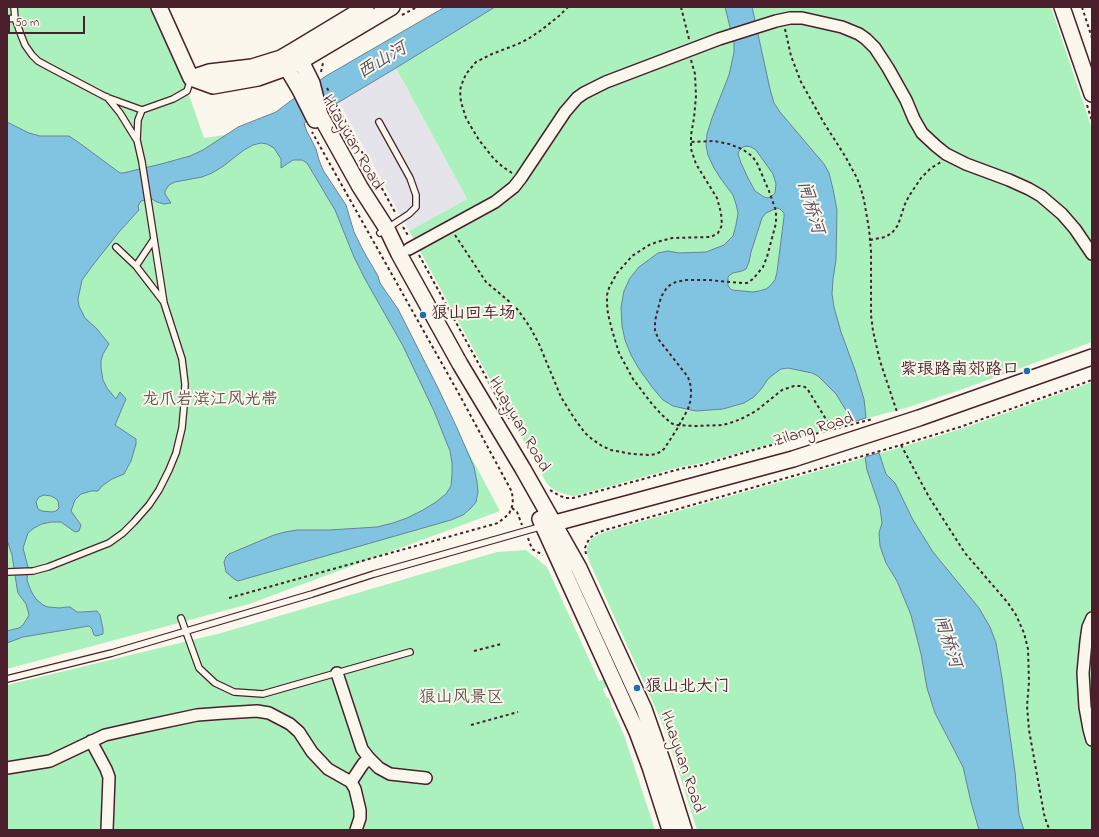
<!DOCTYPE html>
<html>
<head>
<meta charset="utf-8">
<style>
	body { margin:0 }
	#map { position:relative; width:1099px; height:837px; overflow:hidden; background:#fbf7ec; font-family:"Indie Flower",sans-serif }
	canvas { display:block }
	.frame { position:absolute; inset:0; border:8px solid #4a1f2b; pointer-events:none }
	.scale { position:absolute; left:8px; top:16px; width:77px; height:18px; box-sizing:border-box; border:2px solid #4a1f2b; border-top:0; padding-left:5px; font-size:12px; line-height:14px; white-space:nowrap; color:#4a1f2b; -webkit-text-stroke:3px #fbf7ec; paint-order:stroke }
</style>
</head>
<body>
<div id="map">
<canvas width="1099" height="837"></canvas>
<div class="frame"></div>
<div class="scale">50 m</div>
</div>
<script>
const context = document.querySelector('canvas').getContext('2d');
context.lineJoin = 'round';
function fillPath(path, color) {
  context.fillStyle = color;
  context.fill(path, 'evenodd');
}
function poly(rows) {
  const path = new Path2D();
  for (const r of rows) {
    path.moveTo(r[0], r[1]);
    for (let i = 2; i < r.length; i += 2) path.lineTo(r[i], r[i + 1]);
  }
  return path;
}
function trace(path, color, width, dash) {
  context.strokeStyle = color;
  context.lineWidth = width;
  context.lineCap = dash ? 'butt' : 'round';
  context.setLineDash(dash || []);
  context.stroke(path);
}
function drawText(font, color, halo, rows, align = 'center') {
  context.font = font + ' "Indie Flower","LXGW WenKai TC",sans-serif';
  context.lineWidth = 4;
  context.setLineDash([]);
  context.textBaseline = 'middle';
  context.strokeStyle = halo;
  context.fillStyle = color;
  for (const [text, x, y, turn = 0] of rows) {
    context.save();
    context.translate(x, y);
    context.rotate((+turn || 0) * Math.PI / 180);
    context.textAlign = isNaN(turn) ? turn : align;
    if (halo) context.strokeText(text, 0, 0);
    context.fillText(text, 0, 0);
    context.restore();
  }
}
const built = poly([
	[396,68,467,199,409,231,339,102]
]);
const green = poly([
	[7,7,151,7,183,78,204,138,264,129,286,122,394,313,500,511,249,604,7,669],
	[495,7,1051,7,1092,129,1092,342,963,389,909,407,702,463,676,468,574,496,568,495,556,491,550,487,546,482,409,231,467,199,396,68],
	[1092,382,1092,830,697,830,675,760,663,725,590,563,587,555,587,548,591,539,596,536,605,532,902,447,961,429,1020,408],
	[526,550,547,567,599,681,604,680,606,687,603,689,607,698,609,698,611,706,624,735,655,830,7,830,7,685,221,633,497,552]
]);
const water = poly([
	[445,7,495,7,396,68,304,123,307,132,310,137,316,149,319,160,323,170,346,205,354,232,364,252,378,276,380,283,398,309,438,388,457,428,474,467,477,482,478,492,476,502,471,508,463,515,451,520,238,581,234,579,226,572,224,562,226,557,229,554,274,535,285,532,297,530,329,530,377,527,393,523,407,518,423,510,436,502,446,494,451,486,452,474,452,463,450,451,434,411,403,346,365,279,354,257,335,210,307,163,302,160,293,160,281,168,281,159,274,148,267,144,261,143,253,145,244,150,222,167,212,173,202,177,175,182,169,185,165,191,165,194,171,203,164,204,157,202,152,199,141,201,138,206,139,210,119,232,93,265,82,280,78,299,79,306,85,318,97,329,109,344,103,354,101,361,101,368,103,380,107,388,116,399,120,392,126,399,115,425,136,439,136,444,131,461,124,474,112,479,102,486,98,491,91,491,81,494,75,500,71,511,81,525,79,531,75,532,61,522,51,522,42,524,34,528,28,533,23,548,28,567,27,580,31,591,36,599,43,605,48,607,60,608,66,607,70,607,77,612,83,612,97,611,100,615,103,629,103,634,96,636,94,635,92,629,89,626,23,637,7,643,7,631,19,628,23,625,29,615,26,604,18,593,17,588,12,555,7,540,7,122,29,133,40,136,69,136,78,142,120,173,123,173,161,164,190,156,203,150,238,127,276,112,289,102,326,76,445,7],
	[44,495,51,496,55,498,58,501,59,508,56,511,52,512,42,511,38,509,36,502,39,497,44,495],
	[725,7,752,7,770,89,774,103,780,112,824,164,829,173,833,189,837,210,836,260,833,279,832,294,834,307,841,332,855,370,864,399,866,418,853,422,836,394,818,376,812,373,788,368,781,369,774,374,768,379,762,388,754,397,744,403,723,409,696,411,673,406,663,400,652,387,639,369,631,355,625,340,622,326,621,307,624,291,630,278,639,267,658,253,668,251,679,253,706,252,724,245,733,236,736,225,738,213,736,204,733,195,721,179,714,168,708,155,706,146,707,134,712,118,729,75,734,52,734,43,725,7],
	[747,146,751,147,756,150,773,174,776,184,775,193,773,195,768,198,764,197,755,191,748,178,741,163,738,154,739,151,743,147,747,146],
	[777,208,780,209,784,213,784,217,777,272,775,280,770,286,766,289,759,291,753,292,732,290,728,286,728,277,730,275,733,273,742,271,746,269,749,262,751,252,762,218,766,213,777,208],
	[879,453,886,474,895,483,913,520,933,552,979,608,990,627,996,643,1002,678,1015,772,1019,815,1024,830,979,830,971,802,963,767,935,713,927,688,921,654,911,615,897,581,886,563,880,546,879,533,882,523,880,508,867,470,865,457,879,453]
]);
const path = poly([
	[681,7,689,39],
	[1082,7,1092,38],
	[402,15,417,7],
	[785,29,791,56,801,82,824,123,845,156,857,178,861,189,864,200,869,229,871,251,871,315,873,331,880,361,897,412],
	[691,60,695,74,696,96,694,118,691,135,691,149,696,164,717,198,721,213,722,225,718,233,711,237,672,238,657,242,649,245,632,256,617,273,609,288,607,295,607,304,608,314,612,330,619,353,633,379,652,404,662,415,671,423,675,425,696,426,723,425,733,422,741,419,756,411,782,390,794,386,800,386,805,387,808,390,832,429],
	[321,72,323,63],
	[327,88,396,214],
	[1087,105,1092,121],
	[512,173,503,167,494,159,479,140,470,125,466,118,461,102,460,91,461,86,466,74,476,62,492,54,518,44,528,39,540,31,559,16,568,7],
	[403,227,409,237],
	[455,235,486,282,511,303,518,310,530,327,539,344,561,397,574,418,585,433,592,439,602,446,611,450,632,454,650,455,656,454,660,452,664,449,677,429,688,409,690,402,691,395,691,387,688,377,659,340,655,331,655,321,661,297,666,289,670,285,676,282,686,280,708,280,742,283,747,283,753,279,763,267,767,257,776,223,776,211,769,191,757,163,752,156,742,149,729,144,714,141,691,142],
	[870,240,885,237,892,233,898,225,905,204,909,196,921,178,931,168,941,162],
	[419,255,509,419],
	[901,445,929,497,965,553,1008,603,1016,615,1024,633,1028,649,1029,682,1027,706,1029,730,1044,814,1047,824,1050,830],
	[550,490,560,496,566,498,573,498,680,469,702,465,764,447,873,419],
	[512,508,517,512,522,525],
	[528,538,532,549,543,555],
	[586,554,585,548,587,543,590,538,595,534,605,530,901,445,960,427,1019,406,1092,380],
	[229,598,498,523,509,514,513,504,512,492,459,394,312,132],
	[474,651,501,644],
	[471,725,518,712]
]);
const lane = poly([
	[14,7,15,18,21,35,25,45,32,55,38,61,49,67,106,97,142,110,173,99,187,91,191,79],
	[7,19,15,18],
	[107,97,120,113,136,139],
	[379,122,410,178,416,195,416,207,409,214,380,233],
	[116,247,136,266,163,301],
	[136,266,154,239],
	[7,572,33,571,48,567,109,543,123,533,134,522,149,505,159,490,169,470,176,453,182,428,184,406,185,384,182,359,164,303,142,162,137,140,138,120,142,110],
	[181,618,199,668,215,683,234,692,263,694,410,652],
	[7,679,112,653,312,594,374,574,543,526]
]);
const street = poly([
	[409,249,495,202,514,187,521,178,565,112,577,98,584,93,606,82,719,39,776,21,790,18,802,18,842,27,859,34,866,39,875,48,888,68,906,100,914,119,922,133,936,146,946,154,966,164,1009,180,1029,189,1041,196,1062,214,1075,229,1092,254],
	[1092,618,1088,627,1086,641,1083,673,1085,707,1089,729,1092,740],
	[337,673,362,749,369,758,379,768,390,774,426,778],
	[91,741,106,769,109,777,107,830],
	[7,768,50,761,105,735,136,728,197,715,224,713,257,711,269,713,290,724,299,732,312,752,328,769,351,782,355,789,360,810,360,818,356,830],
	[351,782,363,764,369,758]
]);
const secondary = poly([
	[159,7,191,78,213,86,258,78,286,68,301,61,392,7],
	[1062,7,1092,94],
	[293,51,301,61,312,83,320,115,360,187,387,229,399,254,460,364,523,469,579,568,644,709,663,763,684,830],
	[281,58,300,90,315,120],
	[191,78,209,72,252,67,281,58,293,51,366,7],
	[540,519,637,732,650,767,670,830],
	[544,526,793,459,919,418,1092,357]
]);
const markers = [
	[423,315,4,"#1f6fb2"],
	[1027,371,4,"#1f6fb2"],
	[637,688,4,"#1f6fb2"]
];
const streetNames = [
	["Huayuan Road",351,143,60],
	["Huayuan Road",518,425,60],
	["Zilang Road",814,431,-17],
	["Huayuan Road",681,762,71]
];
const poiNames = [
	["狼山回车场",431,315],
	["紫琅路南郊路口",1019,371,"right"],
	["狼山北大门",645,688]
];
const parkNames = [
	["龙爪岩滨江风光带",210,401],
	["狼山风景区",461,699]
];
const waterNames = [
	["西山河",383,62,-31],
	["闸桥河",809,208,73],
	["闸桥河",946,642,72]
];
fillPath(built, '#e6e4eb');
fillPath(green, '#aaf1be');
fillPath(water, '#80c4e1');
trace(water, '#6a8298', 1);
trace(lane, '#4a1f2b', 8);
trace(street, '#4a1f2b', 14);
trace(secondary, '#4a1f2b', 18);
trace(path, '#4a1f2b', 2, [3, 3]);
trace(lane, '#fbf7ec', 5.5);
trace(street, '#fbf7ec', 11);
trace(secondary, '#fbf7ec', 15);
for (const [x, y, r, color] of markers) {
  const dot = new Path2D();
  dot.arc(x, y, r, 0, 2 * Math.PI);
  context.fillStyle = color;
  context.fill(dot);
  trace(dot, '#fbf7ec', 1.5);
}
drawText('17px', '#4a1f2b', '#fbf7ec', streetNames);
drawText('17px', '#4a1f2b', '#fbf7ec', poiNames, 'left');
drawText('17px', '#625450', '#fbf7ec', parkNames);
drawText('italic 18px', '#5a5162', '#fbf7ec', waterNames);
</script>
</body>
</html>
